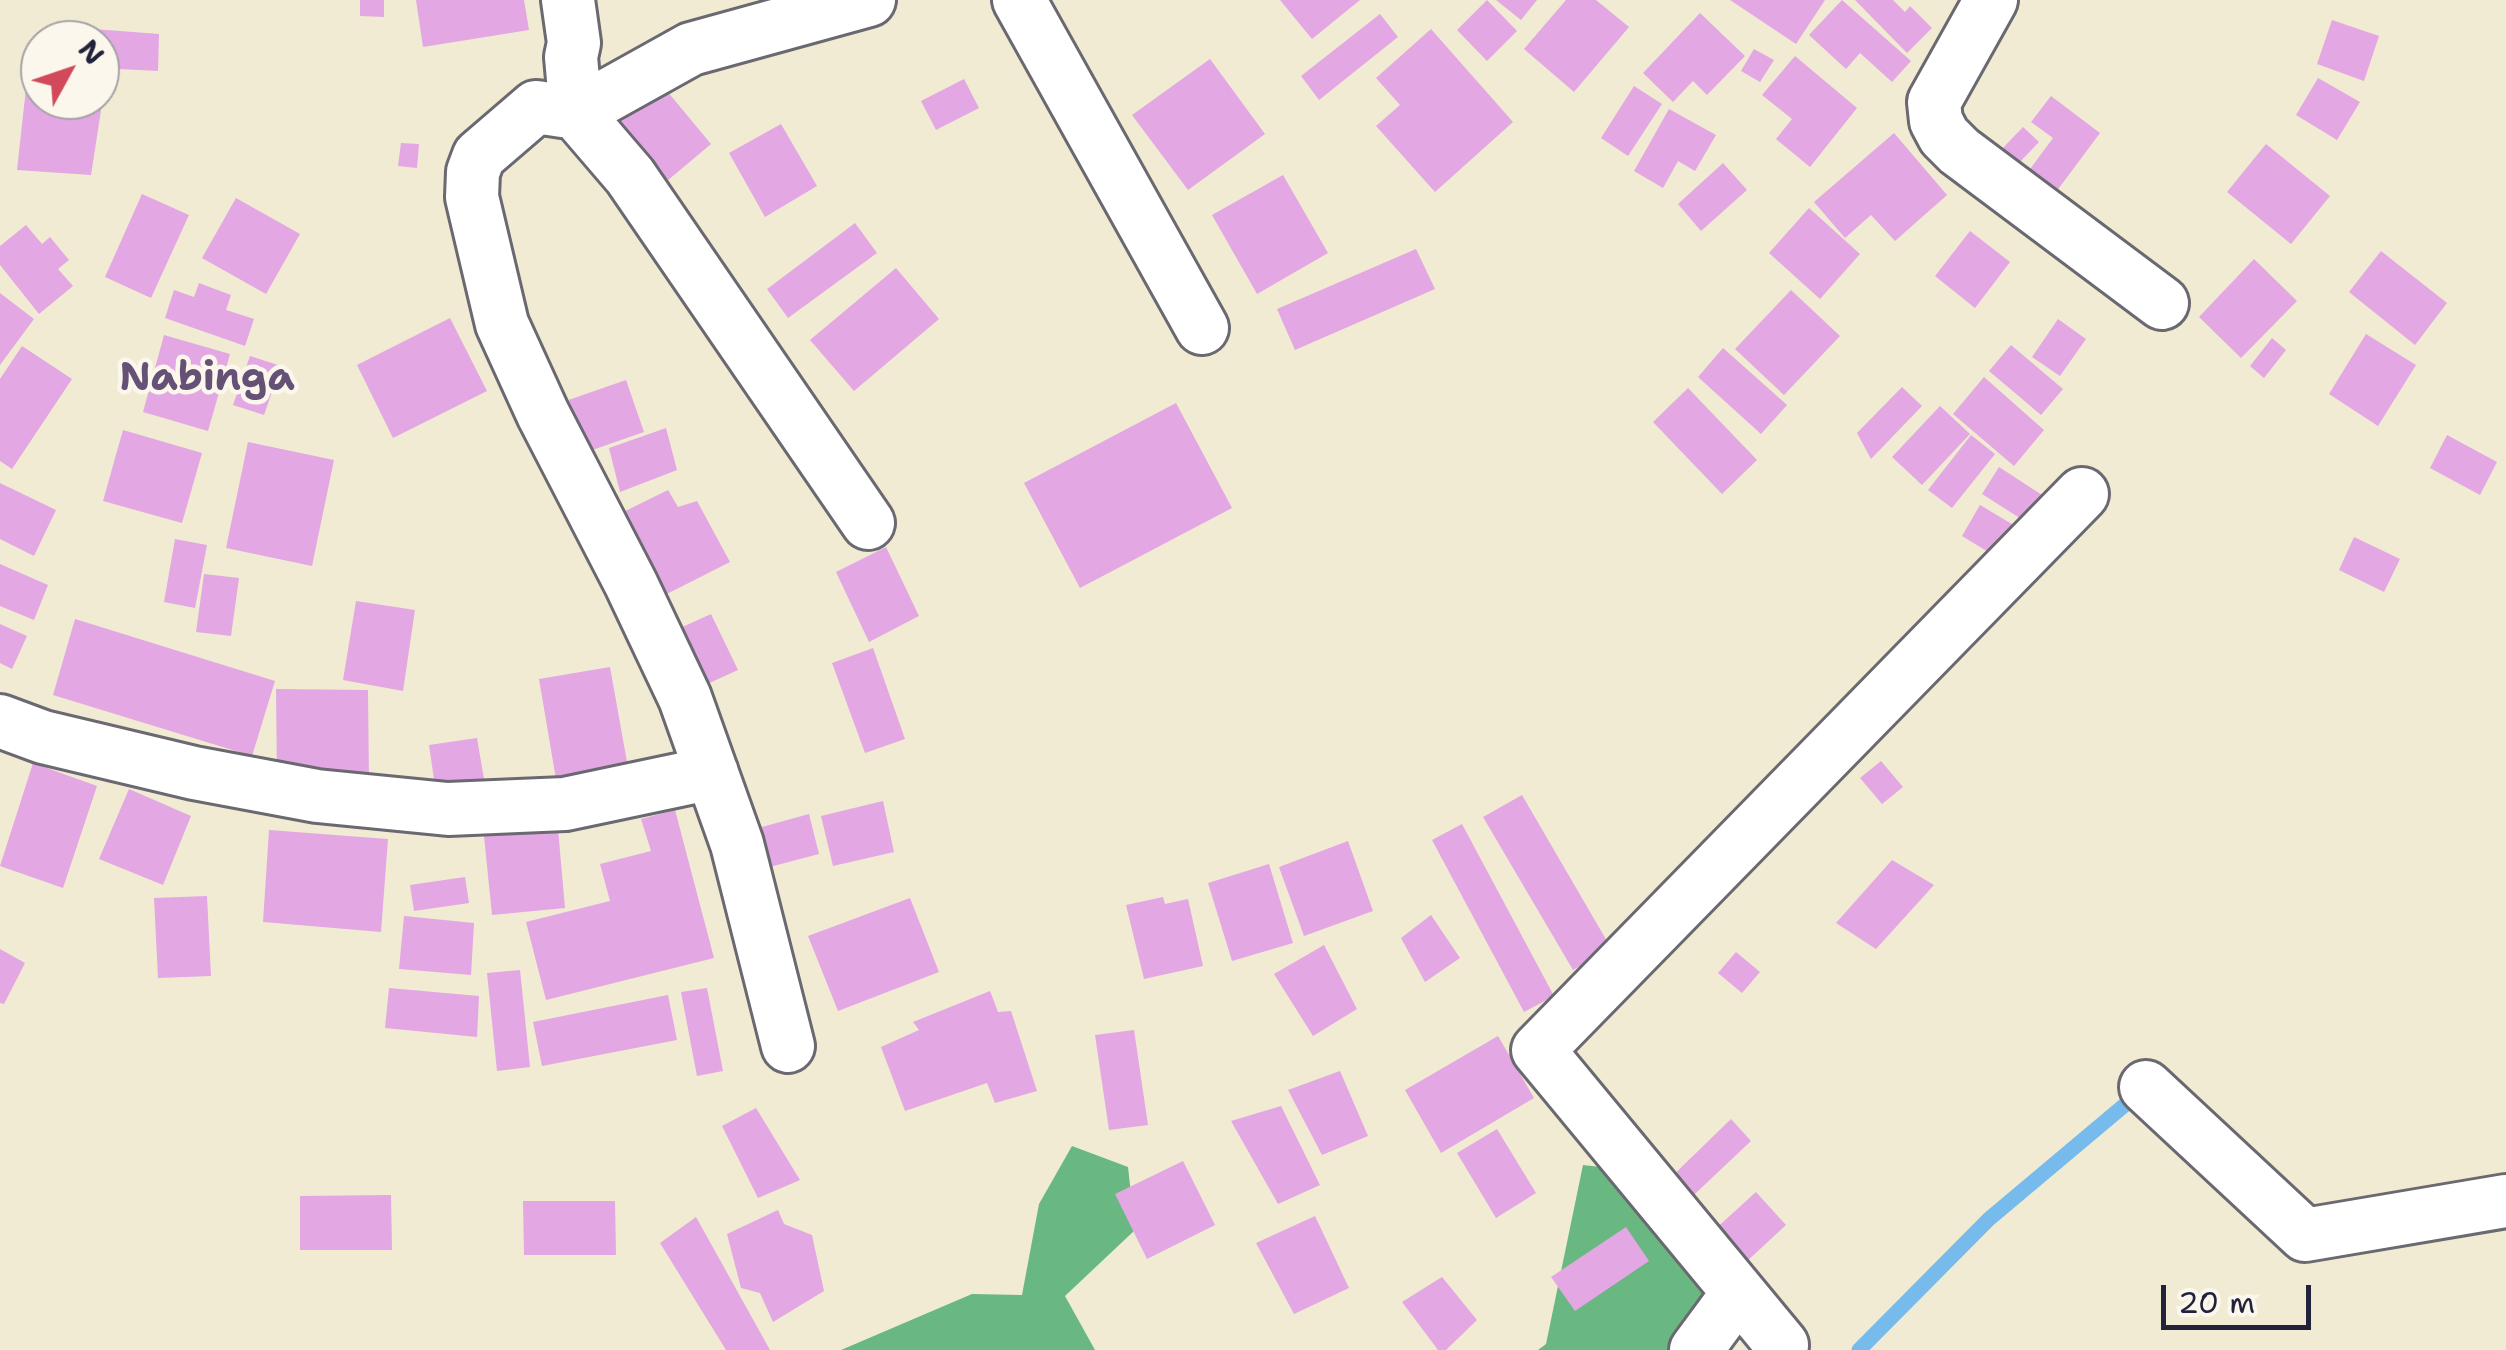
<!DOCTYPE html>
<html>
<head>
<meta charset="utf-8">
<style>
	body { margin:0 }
	#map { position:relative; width:2506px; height:1350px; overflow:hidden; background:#f0ebd2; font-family:"Shantell Sans",sans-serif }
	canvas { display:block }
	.north { position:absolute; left:20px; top:20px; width:100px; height:100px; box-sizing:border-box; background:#fbf7ec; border:2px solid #a4a2a5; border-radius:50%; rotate:50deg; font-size:28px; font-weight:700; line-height:40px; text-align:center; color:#22223b }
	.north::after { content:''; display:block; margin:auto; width:35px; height:45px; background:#d1495b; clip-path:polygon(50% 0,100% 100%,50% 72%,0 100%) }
	.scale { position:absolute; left:2161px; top:1285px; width:150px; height:45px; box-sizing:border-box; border:5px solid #22223b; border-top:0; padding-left:12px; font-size:30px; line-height:35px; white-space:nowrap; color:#22223b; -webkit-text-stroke:8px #fbf7ec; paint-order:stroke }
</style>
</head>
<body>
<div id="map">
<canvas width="2506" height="1350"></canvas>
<div class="north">N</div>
<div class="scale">20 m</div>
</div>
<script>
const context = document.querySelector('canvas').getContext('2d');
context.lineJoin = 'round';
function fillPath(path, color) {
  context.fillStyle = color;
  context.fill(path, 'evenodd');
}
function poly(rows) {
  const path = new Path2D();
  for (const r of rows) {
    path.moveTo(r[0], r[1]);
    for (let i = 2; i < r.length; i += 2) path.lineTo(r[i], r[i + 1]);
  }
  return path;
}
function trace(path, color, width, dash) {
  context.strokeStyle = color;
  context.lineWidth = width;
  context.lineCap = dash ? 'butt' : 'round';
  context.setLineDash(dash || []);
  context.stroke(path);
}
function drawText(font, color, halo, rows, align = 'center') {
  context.font = font + ' "Shantell Sans",sans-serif';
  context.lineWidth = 9;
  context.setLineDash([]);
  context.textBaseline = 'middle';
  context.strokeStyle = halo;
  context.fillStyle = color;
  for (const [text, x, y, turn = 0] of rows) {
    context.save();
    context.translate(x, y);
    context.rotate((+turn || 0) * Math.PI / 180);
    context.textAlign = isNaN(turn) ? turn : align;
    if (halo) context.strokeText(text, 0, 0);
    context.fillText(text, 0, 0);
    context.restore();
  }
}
const forest = poly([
	[1072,1146,1128,1167,1135,1230,1065,1296,1095,1350,841,1350,972,1294,1022,1295,1039,1204],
	[1583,1165,1654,1173,1732,1350,1538,1350,1546,1344]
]);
const stream = poly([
	[1859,1350,1989,1219,2139,1093]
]);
const building = poly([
	[360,0,384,0,384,17,360,16],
	[416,0,524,0,529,30,423,47],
	[1280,0,1360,0,1312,39],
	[1487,0,1517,31,1487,61,1457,30],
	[1496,0,1537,0,1521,20],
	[1566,0,1596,0,1629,27,1574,92,1524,49],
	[1730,0,1825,0,1796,44],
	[1842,0,1911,61,1892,82,1860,53,1846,69,1809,35],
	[1855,0,1893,0,1905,12,1910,6,1932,28,1907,53],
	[1700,13,1745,56,1707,95,1693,81,1673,102,1643,73],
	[1380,14,1398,37,1319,100,1301,76],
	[2332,20,2379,36,2364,81,2317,64],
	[67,27,159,34,158,71,100,68,100,40,66,40],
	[1431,29,1513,122,1435,192,1376,126,1400,105,1376,78],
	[1754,49,1774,60,1760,82,1741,71],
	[1795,56,1857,108,1810,167,1776,139,1792,119,1762,95],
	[1210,59,1265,134,1188,190,1132,115],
	[28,70,40,71,40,100,100,100,100,78,106,78,91,175,17,170],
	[2318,78,2360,102,2337,140,2296,115],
	[964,79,979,108,936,130,921,101],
	[662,85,711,144,667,181,618,123],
	[1634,86,1662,104,1628,156,1601,138],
	[2051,96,2100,133,2053,196,2025,176,2053,138,2031,122],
	[1669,109,1716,135,1695,171,1678,161,1663,188,1634,171],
	[781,124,817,186,765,217,729,153],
	[2023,127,2039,142,2016,166,2000,151],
	[1894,133,1947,195,1895,241,1871,215,1845,238,1814,202],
	[401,143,419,144,417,168,398,166],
	[2266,144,2330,196,2291,244,2227,192],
	[1723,163,1747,190,1701,231,1678,204],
	[1283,175,1328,253,1257,294,1212,215],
	[142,194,189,215,151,298,105,277],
	[236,198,300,234,266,294,202,258],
	[1809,208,1860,254,1820,299,1769,253],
	[855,223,877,253,788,318,767,289],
	[26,225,42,244,50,237,69,260,58,269,73,286,39,314,0,265,0,246],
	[1970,231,2010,262,1975,308,1935,276],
	[1416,249,1435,289,1295,350,1277,309],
	[2381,251,2447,303,2415,345,2349,292],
	[2254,259,2297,301,2241,358,2199,317],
	[896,268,939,319,854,391,810,340],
	[199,283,231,295,226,310,254,319,245,346,165,318,174,290,194,297],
	[1791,290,1840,336,1784,395,1735,349],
	[0,293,34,319,0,365],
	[450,318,487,391,393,438,357,365],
	[2058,319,2086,339,2060,376,2032,357],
	[2366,334,2416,365,2378,426,2329,394],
	[164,335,230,354,208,431,143,412],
	[2272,338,2286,350,2264,378,2250,366],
	[2011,345,2063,389,2041,415,1989,371],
	[22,346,72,379,12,469,0,461,0,379],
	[1723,348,1787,405,1761,434,1698,377],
	[250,356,281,366,264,415,233,405],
	[1984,377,2044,430,2014,466,1953,414],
	[626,380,644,432,575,456,557,404],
	[1902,387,1922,406,1871,459,1857,433],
	[1688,388,1757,460,1722,494,1653,422],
	[1176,403,1232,508,1080,588,1024,483],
	[1940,406,1970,434,1922,485,1892,457],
	[666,428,677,470,620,492,609,448],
	[123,430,202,453,182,523,103,501],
	[1971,435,1995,454,1952,508,1928,490],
	[2447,435,2497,462,2480,495,2430,468],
	[248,442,334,460,312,566,226,548],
	[1999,467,2042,495,2026,522,1982,494],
	[0,483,56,510,34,556,0,539],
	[668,490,678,507,697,501,730,562,655,600,607,520],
	[1980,505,2027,533,2008,564,1962,536],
	[2354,537,2400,559,2384,592,2339,570],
	[175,539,207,545,195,608,164,602],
	[886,547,919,616,869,642,836,572],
	[0,564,48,585,34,620,0,606],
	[204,574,239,578,231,636,196,632],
	[356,601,415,610,403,691,343,680],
	[711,614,738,670,694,690,667,634],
	[75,619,275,681,252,756,53,695],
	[0,624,27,636,12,669,0,663],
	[873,648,905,739,865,753,832,663],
	[610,667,630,779,558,791,539,679],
	[276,689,368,690,369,782,277,782],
	[477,738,485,785,436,793,429,745],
	[1881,761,1903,787,1882,804,1860,778],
	[33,763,97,786,63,888,0,866],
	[129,789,191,816,163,885,99,859],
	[1522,795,1611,948,1573,970,1483,817],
	[883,801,894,852,833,866,821,816],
	[675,810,714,958,546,1000,526,922,610,901,600,864,651,851,641,819],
	[809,814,819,854,762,869,751,830],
	[1462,824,1554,996,1524,1012,1432,840],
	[558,829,565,908,492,915,484,836],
	[269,830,388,839,381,932,263,922],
	[1348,841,1373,911,1304,936,1279,867],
	[1892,860,1934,885,1876,949,1836,923],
	[1269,864,1293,943,1232,961,1208,883],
	[465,877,469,903,414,911,410,885],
	[207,896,211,976,158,978,154,898],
	[1163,897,1165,904,1188,899,1203,966,1144,979,1126,905],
	[910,898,939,972,838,1011,808,936],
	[1431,915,1460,958,1425,982,1401,938],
	[404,916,474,923,471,975,399,969],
	[1324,945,1357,1009,1313,1036,1274,974],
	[0,949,25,963,4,1004,0,1003],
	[1736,952,1760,972,1742,993,1718,973],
	[520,970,530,1067,497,1071,487,973],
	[389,988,479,996,477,1037,385,1028],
	[707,988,723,1071,697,1076,681,992],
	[990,991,998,1012,1011,1011,1037,1091,995,1103,987,1083,905,1111,881,1047,919,1030,913,1022],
	[668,995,677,1040,542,1066,533,1022],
	[1134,1030,1148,1125,1109,1130,1095,1035],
	[1498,1036,1534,1098,1441,1153,1405,1090],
	[1340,1071,1368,1136,1322,1155,1288,1090],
	[1281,1106,1320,1185,1278,1204,1231,1121],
	[756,1108,800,1180,758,1198,722,1126],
	[1731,1119,1751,1141,1680,1208,1660,1188],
	[1497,1129,1536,1193,1496,1218,1457,1153],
	[1183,1161,1215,1225,1147,1259,1115,1194],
	[1756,1192,1786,1225,1732,1275,1701,1242],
	[391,1195,392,1250,300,1250,300,1196],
	[523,1201,615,1201,616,1255,524,1255],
	[778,1210,784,1224,812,1235,824,1291,773,1322,760,1293,741,1288,727,1234],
	[1315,1216,1349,1288,1294,1314,1256,1243],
	[696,1217,770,1350,726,1350,660,1243],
	[1626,1227,1649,1261,1575,1311,1551,1277],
	[1442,1277,1477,1320,1446,1350,1438,1350,1402,1302]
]);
const minor = poly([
	[568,0,574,43,571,57,576,113,630,176,868,523],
	[1019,0,1202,328],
	[1991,0,1934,102,1936,121,1944,136,1959,151,2162,303],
	[0,721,43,737,194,773,317,796,448,809,565,804,712,773],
	[788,1046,737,844,685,698,631,584,543,414,502,324,472,197,473,172,479,156,536,107,576,113,691,49,869,0],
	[2146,1087,2305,1235,2506,1201],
	[1782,1345,1538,1050,2082,494],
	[1696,1350,1738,1293]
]);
const quarterNames = [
	["Nabinga",207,380]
];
fillPath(forest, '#69b882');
trace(stream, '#77baec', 15);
fillPath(building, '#e3a7e4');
trace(minor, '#6a6870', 58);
trace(minor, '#fff', 52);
drawText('bold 40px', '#665176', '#fbf7ec', quarterNames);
</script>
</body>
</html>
